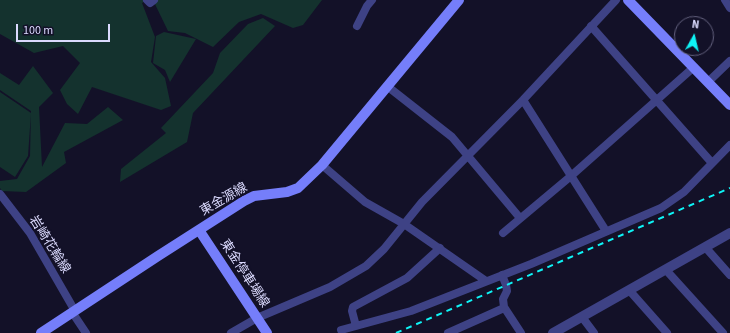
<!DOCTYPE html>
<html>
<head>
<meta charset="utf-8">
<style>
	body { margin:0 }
	#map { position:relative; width:730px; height:333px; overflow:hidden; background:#131128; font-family:"Source Sans 3",sans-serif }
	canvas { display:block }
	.north { position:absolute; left:674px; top:16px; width:40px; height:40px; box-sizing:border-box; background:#131128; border:1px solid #63617e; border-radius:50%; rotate:8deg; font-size:11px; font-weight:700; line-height:16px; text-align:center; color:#dbdafe }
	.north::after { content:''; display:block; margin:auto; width:14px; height:18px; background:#0ef4f6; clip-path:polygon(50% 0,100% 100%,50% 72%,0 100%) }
	.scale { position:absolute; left:16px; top:24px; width:94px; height:18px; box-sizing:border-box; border:2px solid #dbdafe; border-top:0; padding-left:5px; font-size:12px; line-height:14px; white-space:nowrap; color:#dbdafe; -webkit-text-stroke:3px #131128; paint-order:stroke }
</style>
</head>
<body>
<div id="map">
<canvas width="730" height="333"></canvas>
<div class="north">N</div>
<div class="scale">100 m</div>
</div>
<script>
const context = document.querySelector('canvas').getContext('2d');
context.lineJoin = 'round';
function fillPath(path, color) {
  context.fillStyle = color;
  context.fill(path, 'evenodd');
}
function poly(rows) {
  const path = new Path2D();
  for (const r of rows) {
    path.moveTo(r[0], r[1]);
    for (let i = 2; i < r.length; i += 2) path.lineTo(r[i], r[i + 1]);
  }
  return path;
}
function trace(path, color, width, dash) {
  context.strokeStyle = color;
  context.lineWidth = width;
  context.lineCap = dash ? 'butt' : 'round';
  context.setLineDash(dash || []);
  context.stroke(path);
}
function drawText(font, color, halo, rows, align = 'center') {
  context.font = font + ' "Source Sans 3","Noto Sans JP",sans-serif';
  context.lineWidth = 4;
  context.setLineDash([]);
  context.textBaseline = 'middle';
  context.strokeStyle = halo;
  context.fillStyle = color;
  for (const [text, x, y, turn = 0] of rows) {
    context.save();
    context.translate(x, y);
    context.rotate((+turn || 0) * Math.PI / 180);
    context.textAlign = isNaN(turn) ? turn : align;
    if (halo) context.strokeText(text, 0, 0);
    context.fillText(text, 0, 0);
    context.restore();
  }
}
const green = poly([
	[0,0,147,0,142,3,155,37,151,62,165,78,171,106,161,110,92,87,78,114,67,104,60,90,80,63,63,46,34,53,0,34],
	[153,0,322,0,303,25,293,28,261,14,239,22,213,47,185,33,168,31],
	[263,18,275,26,193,113,187,142,120,182,121,169,166,133,161,128,213,73,220,53,248,24],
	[164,32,196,39,170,82,165,70,153,63,156,36],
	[33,66,53,93,39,107,42,167,65,123,87,124,108,107,123,120,64,152,66,163,26,192,2,191,0,188,0,181,17,179,30,156,31,111,0,90,0,73,19,85],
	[0,92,31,113,28,156,15,177,0,167]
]);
const minor = poly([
	[147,0,150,3,154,0],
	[725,0,730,8],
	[357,26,367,6,372,0],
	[591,26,712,163],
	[708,82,730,61],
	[387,86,452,137,520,218],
	[523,100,606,231],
	[322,165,365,202,404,224,486,281],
	[0,194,30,233,75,311],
	[503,233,571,176,694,67],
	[706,248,730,275],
	[666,270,723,333],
	[502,275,506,285,507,291,503,299,504,307,521,333],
	[629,290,667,333],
	[72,312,86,333],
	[582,317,594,333],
	[356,326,352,311,353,307,407,278,440,248],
	[341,330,411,311,531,264,661,208,684,192,730,145],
	[231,333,257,318,330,287,366,266,384,249,422,202,523,100,616,0],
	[448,333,504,308]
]);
const tertiary = poly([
	[553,333,730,233]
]);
const secondary = poly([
	[628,0,730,105],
	[199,230,267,333],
	[41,333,158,256,244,201,254,196,287,192,298,188,322,165,459,0]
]);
const rail = poly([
	[396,333,730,188]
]);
const streetNames = [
	["東金源線",224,200,-30],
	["岩崎花輪線",49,245,58],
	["東金停車場線",244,274,57]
];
fillPath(green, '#14322e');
trace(minor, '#3e4285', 8);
trace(tertiary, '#3e4285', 10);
trace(secondary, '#757efa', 10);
trace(rail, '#0ef4f6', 2, [6, 5]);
drawText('13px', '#dbdafe', '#131128', streetNames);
</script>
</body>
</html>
